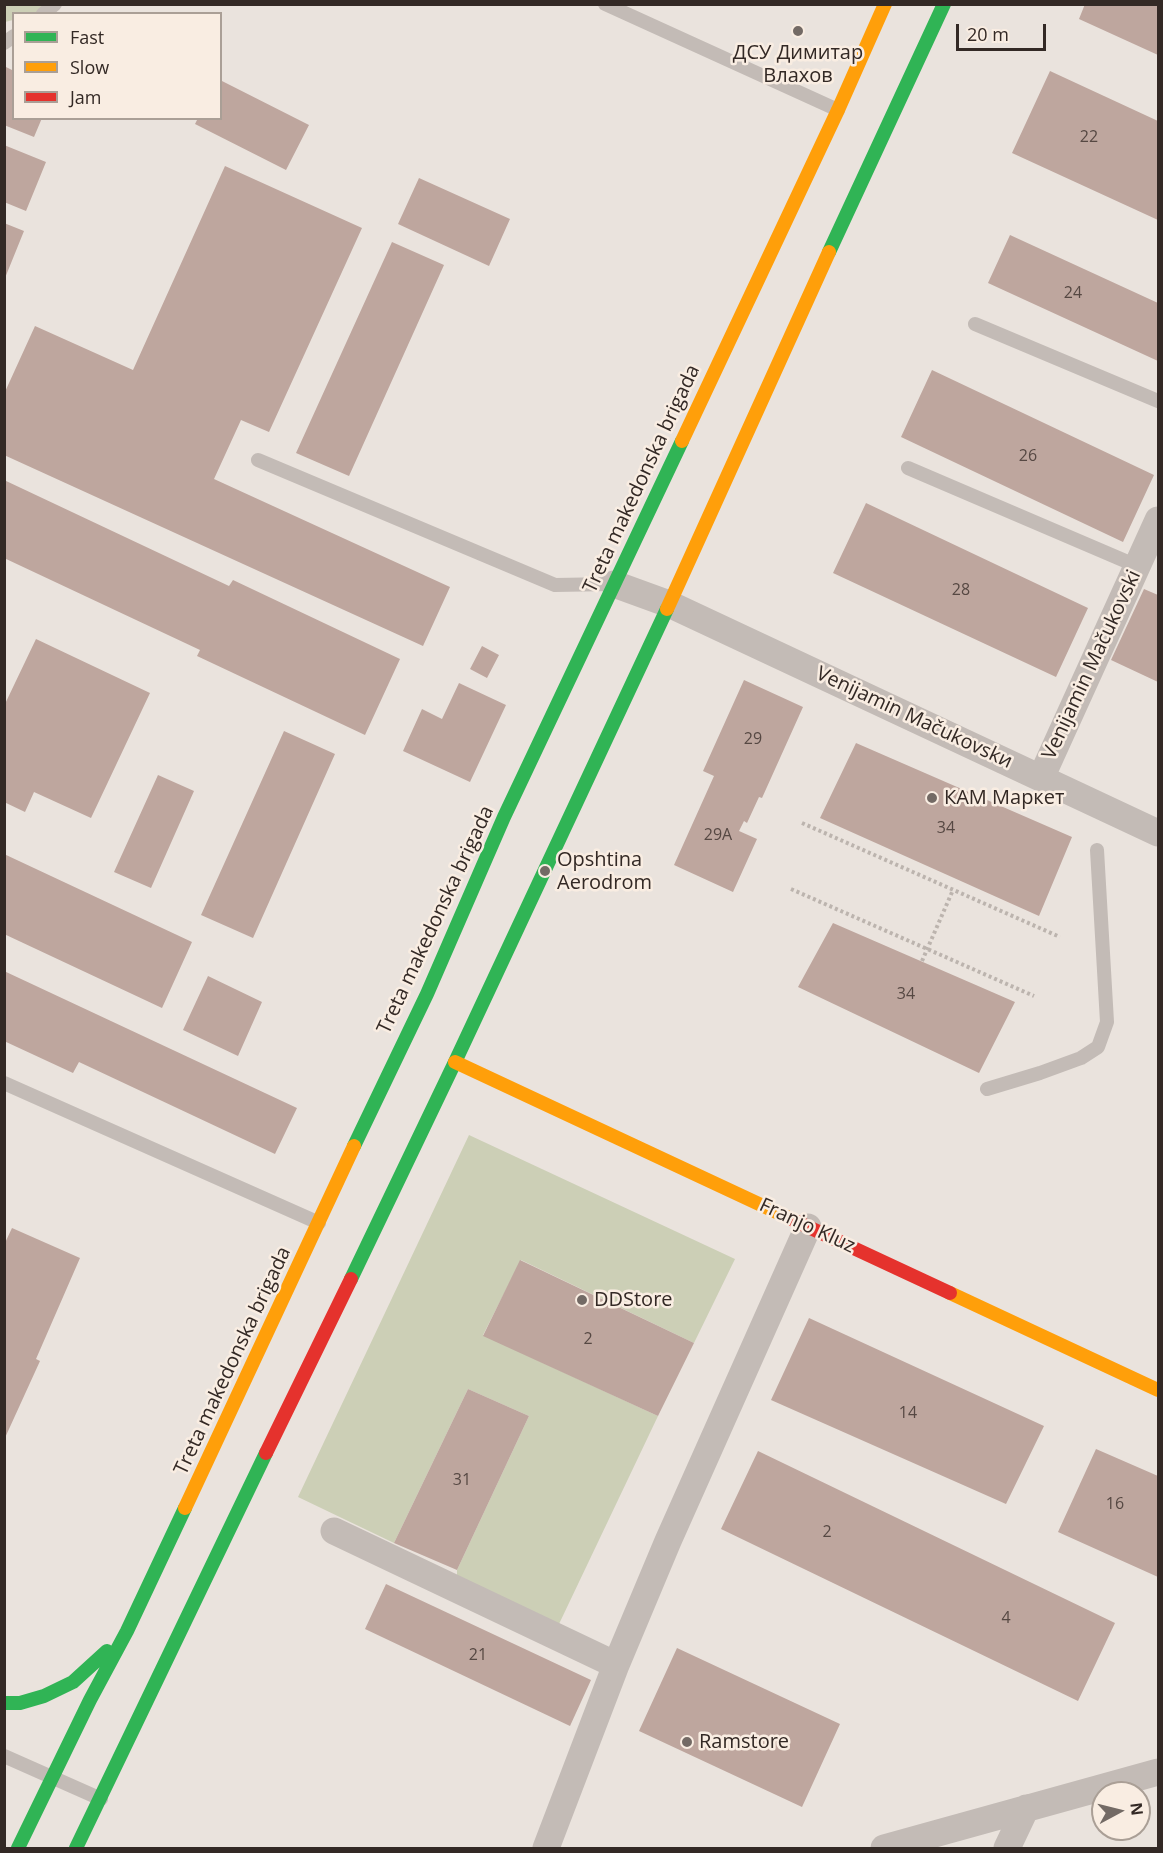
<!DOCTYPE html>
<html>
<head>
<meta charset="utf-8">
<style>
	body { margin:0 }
	#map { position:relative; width:1163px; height:1853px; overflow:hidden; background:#eae3dd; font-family:"Open Sans",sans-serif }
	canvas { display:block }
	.frame { position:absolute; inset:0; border:6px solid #332925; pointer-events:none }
	.legend { position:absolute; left:12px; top:12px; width:210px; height:108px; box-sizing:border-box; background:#f9ede2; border:2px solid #aa9f96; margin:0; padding:8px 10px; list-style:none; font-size:18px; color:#332925 }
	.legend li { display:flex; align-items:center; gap:12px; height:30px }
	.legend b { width:30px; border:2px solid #aa9f96 }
	.north { position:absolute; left:1091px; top:1781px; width:60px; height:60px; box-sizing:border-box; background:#f9ede2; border:2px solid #aa9f96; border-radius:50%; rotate:83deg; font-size:16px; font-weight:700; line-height:24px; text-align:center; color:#332925 }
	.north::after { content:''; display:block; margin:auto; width:21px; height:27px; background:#736a65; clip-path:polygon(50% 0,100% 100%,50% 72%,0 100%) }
	.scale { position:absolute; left:956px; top:24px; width:90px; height:27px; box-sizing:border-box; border:3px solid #332925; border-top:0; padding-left:8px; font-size:18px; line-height:21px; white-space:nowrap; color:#332925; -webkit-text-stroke:4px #f9ede2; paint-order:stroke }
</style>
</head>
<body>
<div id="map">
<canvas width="1163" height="1853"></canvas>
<div class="frame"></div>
<ul class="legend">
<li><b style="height:8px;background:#30b455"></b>Fast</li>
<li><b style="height:8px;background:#ff9f0a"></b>Slow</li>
<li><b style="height:8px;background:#e5322d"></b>Jam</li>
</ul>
<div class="north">N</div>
<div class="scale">20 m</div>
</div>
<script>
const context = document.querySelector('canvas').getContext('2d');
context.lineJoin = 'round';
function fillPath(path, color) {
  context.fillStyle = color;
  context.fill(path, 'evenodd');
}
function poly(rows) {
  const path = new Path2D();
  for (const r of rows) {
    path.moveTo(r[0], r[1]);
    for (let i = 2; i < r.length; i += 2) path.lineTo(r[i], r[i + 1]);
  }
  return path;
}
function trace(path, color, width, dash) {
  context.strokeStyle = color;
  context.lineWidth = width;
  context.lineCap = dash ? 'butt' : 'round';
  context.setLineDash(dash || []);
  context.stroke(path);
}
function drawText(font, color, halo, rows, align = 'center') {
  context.font = font + ' "Open Sans",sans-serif';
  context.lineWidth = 5;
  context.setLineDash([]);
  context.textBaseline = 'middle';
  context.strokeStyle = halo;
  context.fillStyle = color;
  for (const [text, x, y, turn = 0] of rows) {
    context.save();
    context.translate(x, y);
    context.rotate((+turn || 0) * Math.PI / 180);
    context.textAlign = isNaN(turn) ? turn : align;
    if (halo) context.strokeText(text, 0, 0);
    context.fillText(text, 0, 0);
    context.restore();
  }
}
const green = poly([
	[5,5,55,5,43,13,14,14,13,20,5,22],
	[469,1135,735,1259,694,1343,521,1260,483,1335,658,1416,559,1624,457,1578,457,1570,529,1416,468,1389,394,1543,298,1497]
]);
const building = poly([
	[1085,4,1158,4,1158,55,1079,19],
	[6,67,14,71,14,118,42,118,34,137,4,125],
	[1050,71,1158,121,1158,220,1012,153],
	[220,80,309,125,286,170,195,124,198,118,220,118],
	[4,145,46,162,26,211,4,202],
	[225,166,362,228,269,432,241,420,214,479,450,587,423,646,4,455,4,394,35,326,133,370],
	[419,178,510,219,489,266,398,224],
	[4,223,24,231,5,278,4,278],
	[1010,235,1158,303,1158,361,988,283],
	[392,242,444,265,349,476,296,453],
	[932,370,1154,475,1123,542,901,437],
	[4,480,229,586,233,580,400,659,365,735,197,656,200,650,4,558],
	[866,503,1088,608,1056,677,833,573],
	[1144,589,1158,595,1158,682,1111,660],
	[36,639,150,693,91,818,34,792,25,812,4,802,4,706],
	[482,646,499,655,487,678,470,669],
	[744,680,803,707,762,798,759,797,747,823,744,821,739,831,757,839,733,892,674,865,714,776,703,771],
	[459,683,506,705,470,782,403,751,422,709,442,719],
	[284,731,335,754,253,938,201,915],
	[856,743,1072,837,1039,916,820,818],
	[158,775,194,791,151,888,114,872],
	[4,854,192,942,162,1008,4,934],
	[833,923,1015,1002,979,1073,798,987],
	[4,971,297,1108,275,1154,79,1062,73,1073,4,1041],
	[208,976,262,1002,238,1056,183,1030],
	[12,1228,80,1258,36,1359,40,1361,4,1440,4,1245],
	[520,1260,694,1343,658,1416,483,1336],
	[809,1318,1044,1426,1006,1504,771,1400],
	[468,1389,529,1416,457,1570,394,1543],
	[1096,1449,1158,1476,1158,1577,1058,1532],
	[758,1451,1115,1623,1078,1701,721,1529],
	[386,1584,591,1680,570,1726,365,1629],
	[677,1648,840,1724,802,1807,639,1731]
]);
const path = poly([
	[802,823,1060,937],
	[791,889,1034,996],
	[922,961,953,890]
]);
const lane = poly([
	[605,4,838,110],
	[43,14,55,4],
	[4,43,14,36],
	[975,324,1158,401],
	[258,460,555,585,612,584],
	[908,468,1137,566],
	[4,1083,319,1223],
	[987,1089,1040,1073,1081,1058,1098,1047,1107,1022,1097,850],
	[4,1756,101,1799]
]);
const street = poly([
	[614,584,669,604,1158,833],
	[1041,778,1158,520],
	[334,1531,616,1665],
	[546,1848,616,1665,668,1541,808,1227],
	[884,1848,1158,1772],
	[1007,1848,1026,1808]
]);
const fast = poly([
	[829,252,944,4],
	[354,1146,427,994,504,817,682,441],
	[351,1279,455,1062,667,609],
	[4,1703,20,1703,44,1696,73,1682,107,1651],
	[18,1848,90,1700,127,1631,185,1508],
	[76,1848,266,1453]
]);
const slow = poly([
	[682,441,838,110,885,4],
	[667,609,829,252],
	[455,1062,789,1218],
	[950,1293,1158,1390],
	[185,1508,354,1146]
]);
const jam = poly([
	[789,1218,950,1293],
	[266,1453,351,1279]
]);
const markers = [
	[798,31,6,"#736a65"],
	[932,798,6,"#736a65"],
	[545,871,6,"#736a65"],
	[582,1300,6,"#736a65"],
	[687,1742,6,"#736a65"]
];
const numberNames = [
	["22",1089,137],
	["24",1073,293],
	["26",1028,456],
	["28",961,590],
	["29",753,739],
	["34",946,828],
	["29А",718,835],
	["34",906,994],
	["2",588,1339],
	["14",908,1413],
	["31",462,1480],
	["16",1115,1504],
	["2",827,1532],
	["4",1006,1618],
	["21",478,1655]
];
const poiNames = [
	["ДСУ Димитар",798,53,"center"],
	["Влахов",798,76,"center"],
	["КАМ Маркет",944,798],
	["Opshtina",557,860],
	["Aerodrom",557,883],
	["DDStore",594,1300],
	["Ramstore",699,1742]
];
const streetNames = [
	["Treta makedonska brigada",642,479,-65],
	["Venijamin Mačukovski",1092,665,-65],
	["Venijamin Mačukovskи",914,718,25],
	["Treta makedonska brigada",436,920,-65],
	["Franjo Kluz",807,1226,25],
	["Treta makedonska brigada",233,1361,-65]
];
fillPath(green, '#cccfb6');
fillPath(building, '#bea69e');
trace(path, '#bcb4ae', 4, [3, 3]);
trace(lane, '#c3bbb6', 14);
trace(street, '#c3bbb6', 27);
trace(fast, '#30b455', 14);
trace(slow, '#ff9f0a', 14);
trace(jam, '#e5322d', 14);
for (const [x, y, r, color] of markers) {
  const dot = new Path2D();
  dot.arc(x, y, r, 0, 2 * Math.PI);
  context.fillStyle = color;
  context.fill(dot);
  trace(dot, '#f9ede2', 2);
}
drawText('16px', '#564843', null, numberNames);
drawText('20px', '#332925', '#f9ede2', poiNames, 'left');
drawText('20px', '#332925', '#f9ede2', streetNames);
</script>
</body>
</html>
